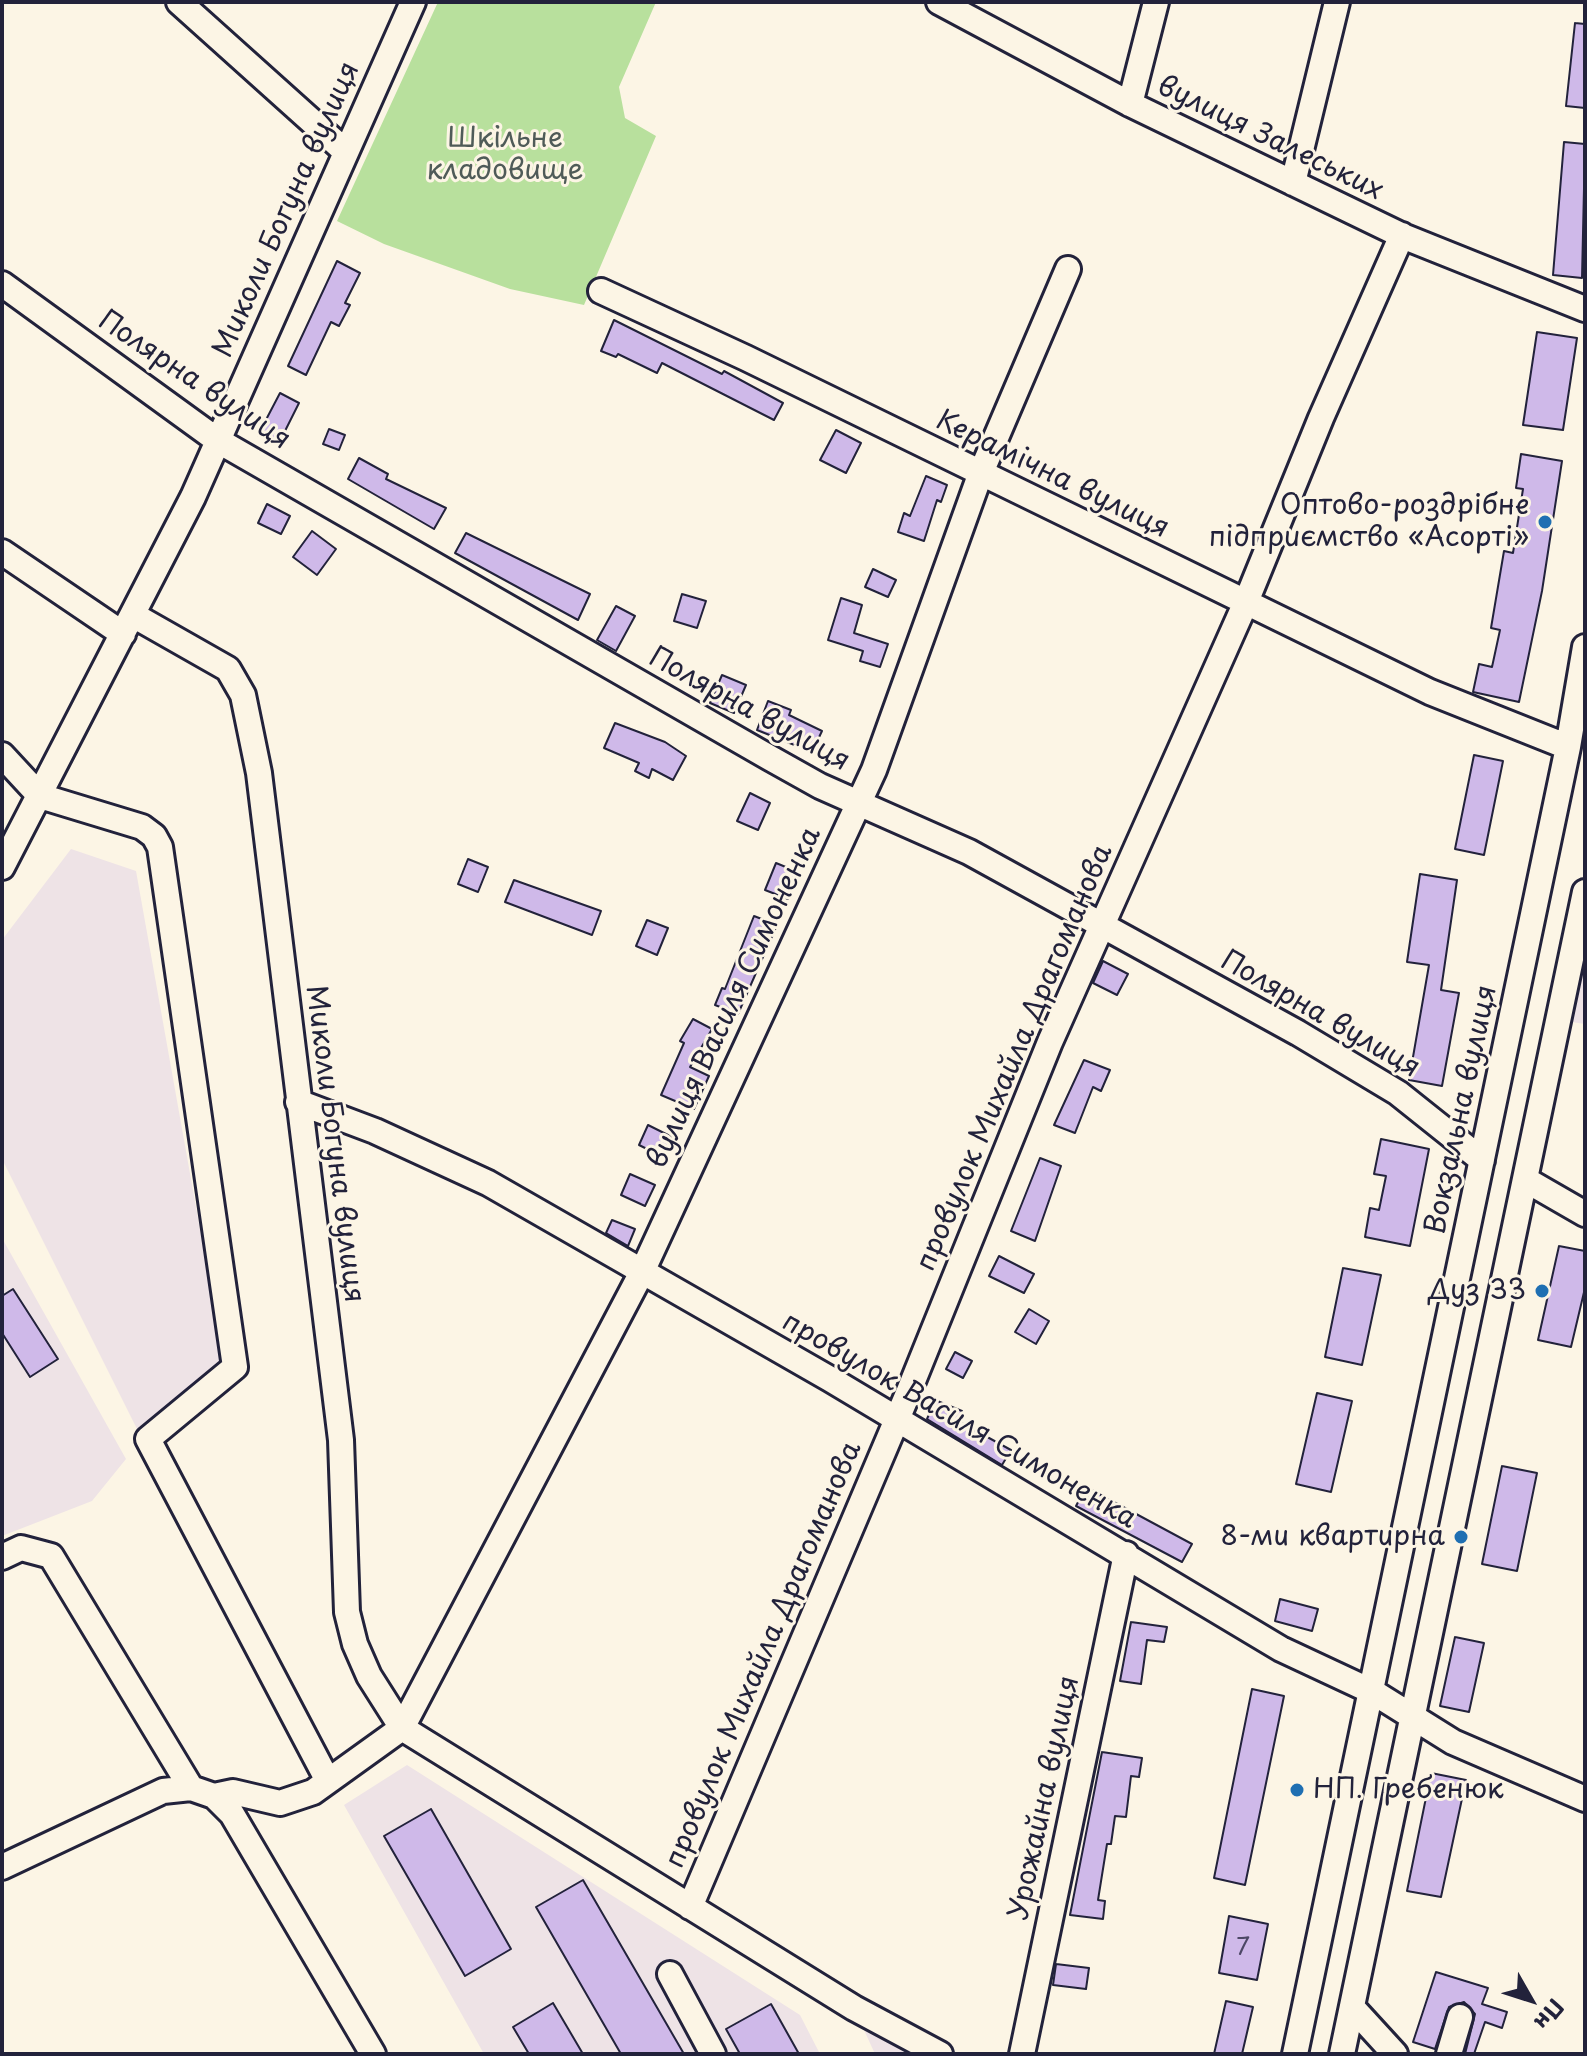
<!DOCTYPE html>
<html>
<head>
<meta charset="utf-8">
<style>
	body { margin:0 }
	#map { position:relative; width:1587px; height:2056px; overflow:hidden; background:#fcf5e5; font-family:"Playpen Sans",sans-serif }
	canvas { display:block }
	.frame { position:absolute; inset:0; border:4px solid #22223b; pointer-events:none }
	.north { position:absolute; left:1491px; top:1960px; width:80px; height:80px; -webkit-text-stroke:6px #fcf5e5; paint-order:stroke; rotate:129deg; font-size:22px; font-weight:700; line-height:32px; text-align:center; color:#22223b }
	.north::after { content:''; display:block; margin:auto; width:28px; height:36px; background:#22223b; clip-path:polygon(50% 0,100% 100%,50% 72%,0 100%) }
</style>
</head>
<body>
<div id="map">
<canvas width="1587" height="2056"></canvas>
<div class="frame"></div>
<div class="north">Пн</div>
</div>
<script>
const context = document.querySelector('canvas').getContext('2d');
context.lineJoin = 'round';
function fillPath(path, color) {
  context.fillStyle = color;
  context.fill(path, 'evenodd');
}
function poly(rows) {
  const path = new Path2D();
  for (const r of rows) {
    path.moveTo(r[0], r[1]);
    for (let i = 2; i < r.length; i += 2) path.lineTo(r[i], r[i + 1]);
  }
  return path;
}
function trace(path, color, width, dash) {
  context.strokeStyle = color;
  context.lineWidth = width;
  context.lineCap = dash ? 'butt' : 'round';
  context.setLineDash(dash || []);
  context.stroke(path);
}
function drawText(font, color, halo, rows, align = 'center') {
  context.font = font + ' "Playpen Sans",sans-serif';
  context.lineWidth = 6;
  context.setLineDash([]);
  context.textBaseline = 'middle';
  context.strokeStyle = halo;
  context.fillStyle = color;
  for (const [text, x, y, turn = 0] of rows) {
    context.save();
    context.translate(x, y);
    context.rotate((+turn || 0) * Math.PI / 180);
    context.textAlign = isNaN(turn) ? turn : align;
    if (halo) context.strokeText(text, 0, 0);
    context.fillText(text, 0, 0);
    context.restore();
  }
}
const built = poly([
	[71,849,136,871,224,1364,138,1431,2,1159,2,940],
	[1585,928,1585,1024,1565,1021],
	[2,1238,126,1459,92,1501,2,1536],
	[407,1765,800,2015,820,2054,484,2054,344,1805],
	[854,2008,937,2054,875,2054]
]);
const green = poly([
	[438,2,656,2,619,87,625,118,656,136,584,305,510,289,384,244,337,221]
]);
const building = poly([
	[1575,23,1585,24,1585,108,1566,106,1575,23],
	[1564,142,1585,144,1582,278,1553,275,1564,142],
	[337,261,360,273,345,303,350,305,339,326,331,322,306,375,288,366,337,261],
	[614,320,722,374,724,371,783,403,774,420,662,363,657,373,618,354,616,357,601,351,614,320],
	[1537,332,1577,338,1563,430,1523,425,1537,332],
	[280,393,299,403,278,445,258,435,280,393],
	[329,429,345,435,339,450,323,444,329,429],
	[836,430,861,443,846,473,820,460,836,430],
	[1521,454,1562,461,1542,591,1519,702,1473,692,1479,664,1492,667,1500,630,1491,628,1504,551,1513,553,1523,489,1516,488,1521,454],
	[359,458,388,474,386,479,446,508,434,529,348,479,359,458],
	[926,476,947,485,941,502,937,500,924,541,898,532,904,513,910,516,926,476],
	[267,504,290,516,281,534,258,523,267,504],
	[312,531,336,549,317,575,293,557,312,531],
	[466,533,590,594,578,620,455,553,466,533],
	[873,569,896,580,888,597,865,587,873,569],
	[682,594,706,601,697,628,674,621,682,594],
	[841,598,862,605,854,633,888,644,880,667,860,661,863,651,828,640,841,598],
	[616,606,635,616,616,651,597,640,616,606],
	[722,675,746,685,734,713,710,703,722,675],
	[768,701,791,710,789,715,822,731,812,752,757,730,768,701],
	[615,723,665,742,686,756,673,780,652,769,649,778,635,771,639,763,604,748,615,723],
	[1474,755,1503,761,1484,855,1455,849,1474,755],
	[750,793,770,803,758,830,737,821,750,793],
	[468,859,488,867,478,892,458,884,468,859],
	[776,863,798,872,788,899,765,890,776,863],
	[1420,874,1457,880,1441,990,1459,993,1442,1086,1409,1080,1429,965,1407,962,1420,874],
	[514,880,601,911,592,935,505,902,514,880],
	[754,916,777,925,738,1014,715,1005,722,988,725,989,754,916],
	[647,920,668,928,657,955,636,946,647,920],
	[1103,961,1128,974,1117,995,1093,983,1103,961],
	[693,1019,712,1029,690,1067,709,1076,694,1109,661,1095,684,1043,680,1041,693,1019],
	[1084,1060,1110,1070,1101,1091,1093,1087,1075,1133,1054,1125,1084,1060],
	[648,1125,674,1138,665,1158,639,1145,648,1125],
	[1381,1139,1429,1149,1410,1246,1365,1237,1370,1208,1379,1210,1386,1176,1374,1174,1381,1139],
	[1040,1158,1061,1166,1035,1241,1011,1231,1040,1158],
	[630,1174,655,1185,645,1206,621,1195,630,1174],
	[612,1220,635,1229,628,1246,606,1233,612,1220],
	[1559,1246,1585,1251,1585,1288,1571,1347,1538,1340,1559,1246],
	[999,1256,1034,1274,1024,1293,989,1276,999,1256],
	[1343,1268,1381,1275,1362,1365,1325,1357,1343,1268],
	[13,1289,58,1359,30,1377,2,1333,2,1296,13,1289],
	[1029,1309,1049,1321,1036,1344,1015,1332,1029,1309],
	[955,1352,972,1361,963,1378,946,1369,955,1352],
	[1317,1393,1352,1401,1331,1492,1296,1484,1317,1393],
	[935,1400,962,1411,958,1421,1011,1450,1002,1465,927,1419,935,1400],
	[1502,1466,1537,1473,1517,1571,1482,1564,1502,1466],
	[1086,1487,1192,1544,1182,1562,1076,1506,1086,1487],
	[1280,1599,1318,1609,1312,1631,1275,1621,1280,1599],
	[1131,1622,1167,1627,1164,1642,1147,1640,1141,1684,1120,1681,1131,1622],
	[1455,1637,1484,1643,1469,1712,1440,1706,1455,1637],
	[1252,1689,1284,1696,1245,1885,1214,1878,1252,1689],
	[1102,1752,1142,1758,1139,1777,1131,1776,1126,1817,1115,1816,1111,1844,1107,1844,1098,1900,1105,1901,1103,1919,1070,1915,1102,1752],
	[1431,1773,1466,1780,1441,1897,1407,1891,1431,1773],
	[431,1809,511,1949,465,1976,384,1836,431,1809],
	[583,1880,684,2054,621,2054,536,1907,583,1880],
	[1229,1916,1268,1924,1257,1980,1219,1973,1229,1916],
	[1056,1964,1089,1968,1086,1989,1053,1985,1056,1964],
	[1436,1972,1488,1988,1482,2004,1507,2012,1502,2028,1485,2022,1474,2054,1465,2054,1475,2014,1464,2002,1449,2007,1435,2049,1413,2042,1436,1972],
	[1226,2001,1253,2007,1242,2054,1214,2054,1226,2001],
	[553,2003,583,2054,529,2054,513,2027,553,2003],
	[771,2004,799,2054,740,2054,726,2029,771,2004]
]);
const minor = poly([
	[179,2,346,152],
	[939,2,1130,104,1405,237,1585,309],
	[1130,104,1156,2],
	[1293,183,1337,2],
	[2,284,217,440,770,758,820,786,969,852,1298,1033,1398,1093,1482,1160],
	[601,291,746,358,1430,692,1568,747],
	[2,552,123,634],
	[133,615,228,669,243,695,259,773,341,1440,347,1612,355,1644,369,1676,402,1728,854,2008,940,2054],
	[2,755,40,796,142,827,154,836,160,847,235,1367,148,1439,328,1781],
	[2,867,193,497,413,2],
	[298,1102,375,1131,488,1183,830,1379,1281,1649,1373,1692,1453,1742,1585,1799],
	[1526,1180,1585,1214],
	[2,1557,21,1548,51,1556,191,1788],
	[214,1796,233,1792,280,1803,313,1792,402,1728,642,1272,874,770,980,475,1068,269],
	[2,1867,163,1791,191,1788,214,1796,232,1814,373,2054],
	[690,1907,909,1391,1050,1042,1246,602,1321,418,1402,235],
	[670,1974,713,2054],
	[1352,2007,1395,2054],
	[1022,2054,1126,1554],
	[1295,2054,1568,747,1585,647],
	[1342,2054,1585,892],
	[1449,2054,1460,2017]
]);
const markers = [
	[1545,522,8,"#1f6fb2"],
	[1542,1291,8,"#1f6fb2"],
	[1461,1537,8,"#1f6fb2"],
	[1297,1790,8,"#1f6fb2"]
];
const numberNames = [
	["7",1243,1948]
];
const parkNames = [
	["Шкільне",505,139],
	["кладовище",505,171]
];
const streetNames = [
	["вулиця Залеських",1270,139,26],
	["Миколи Богуна вулиця",287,210,-66],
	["Полярна вулиця",194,381,34],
	["Керамічна вулиця",1052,475,26],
	["Полярна вулиця",749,710,29],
	["вулиця Василя Симоненка",735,998,-65],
	["Полярна вулиця",1320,1015,30],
	["провулок Михайла Драгоманова",1015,1058,-67],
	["Вокзальна вулиця",1462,1110,-78],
	["Миколи Богуна вулиця",334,1144,83],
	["провулок Василя Симоненка",959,1421,30],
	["провулок Михайла Драгоманова",764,1655,-67],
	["Урожайна вулиця",1045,1798,-78]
];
const poiNames = [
	["Оптово-роздрібне",1529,506],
	["підприємство «Асортi»",1529,538],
	["Дуз 33",1526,1291],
	["8-ми квартирна",1445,1537],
	["НП. Гребенюк",1313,1790,"left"]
];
fillPath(built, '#eee3e6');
fillPath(green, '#b8e09d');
fillPath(building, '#cfb9e9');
trace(building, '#22223b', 2);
trace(minor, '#22223b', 30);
trace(minor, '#fcf5e5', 24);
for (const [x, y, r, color] of markers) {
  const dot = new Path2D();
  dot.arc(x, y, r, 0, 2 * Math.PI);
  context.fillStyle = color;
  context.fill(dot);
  trace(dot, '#fcf5e5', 3);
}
drawText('24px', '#4d4866', null, numberNames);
drawText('28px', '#4f5b58', '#fcf5e5', parkNames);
drawText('28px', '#22223b', '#fcf5e5', streetNames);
drawText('28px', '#22223b', '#fcf5e5', poiNames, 'right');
</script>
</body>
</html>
